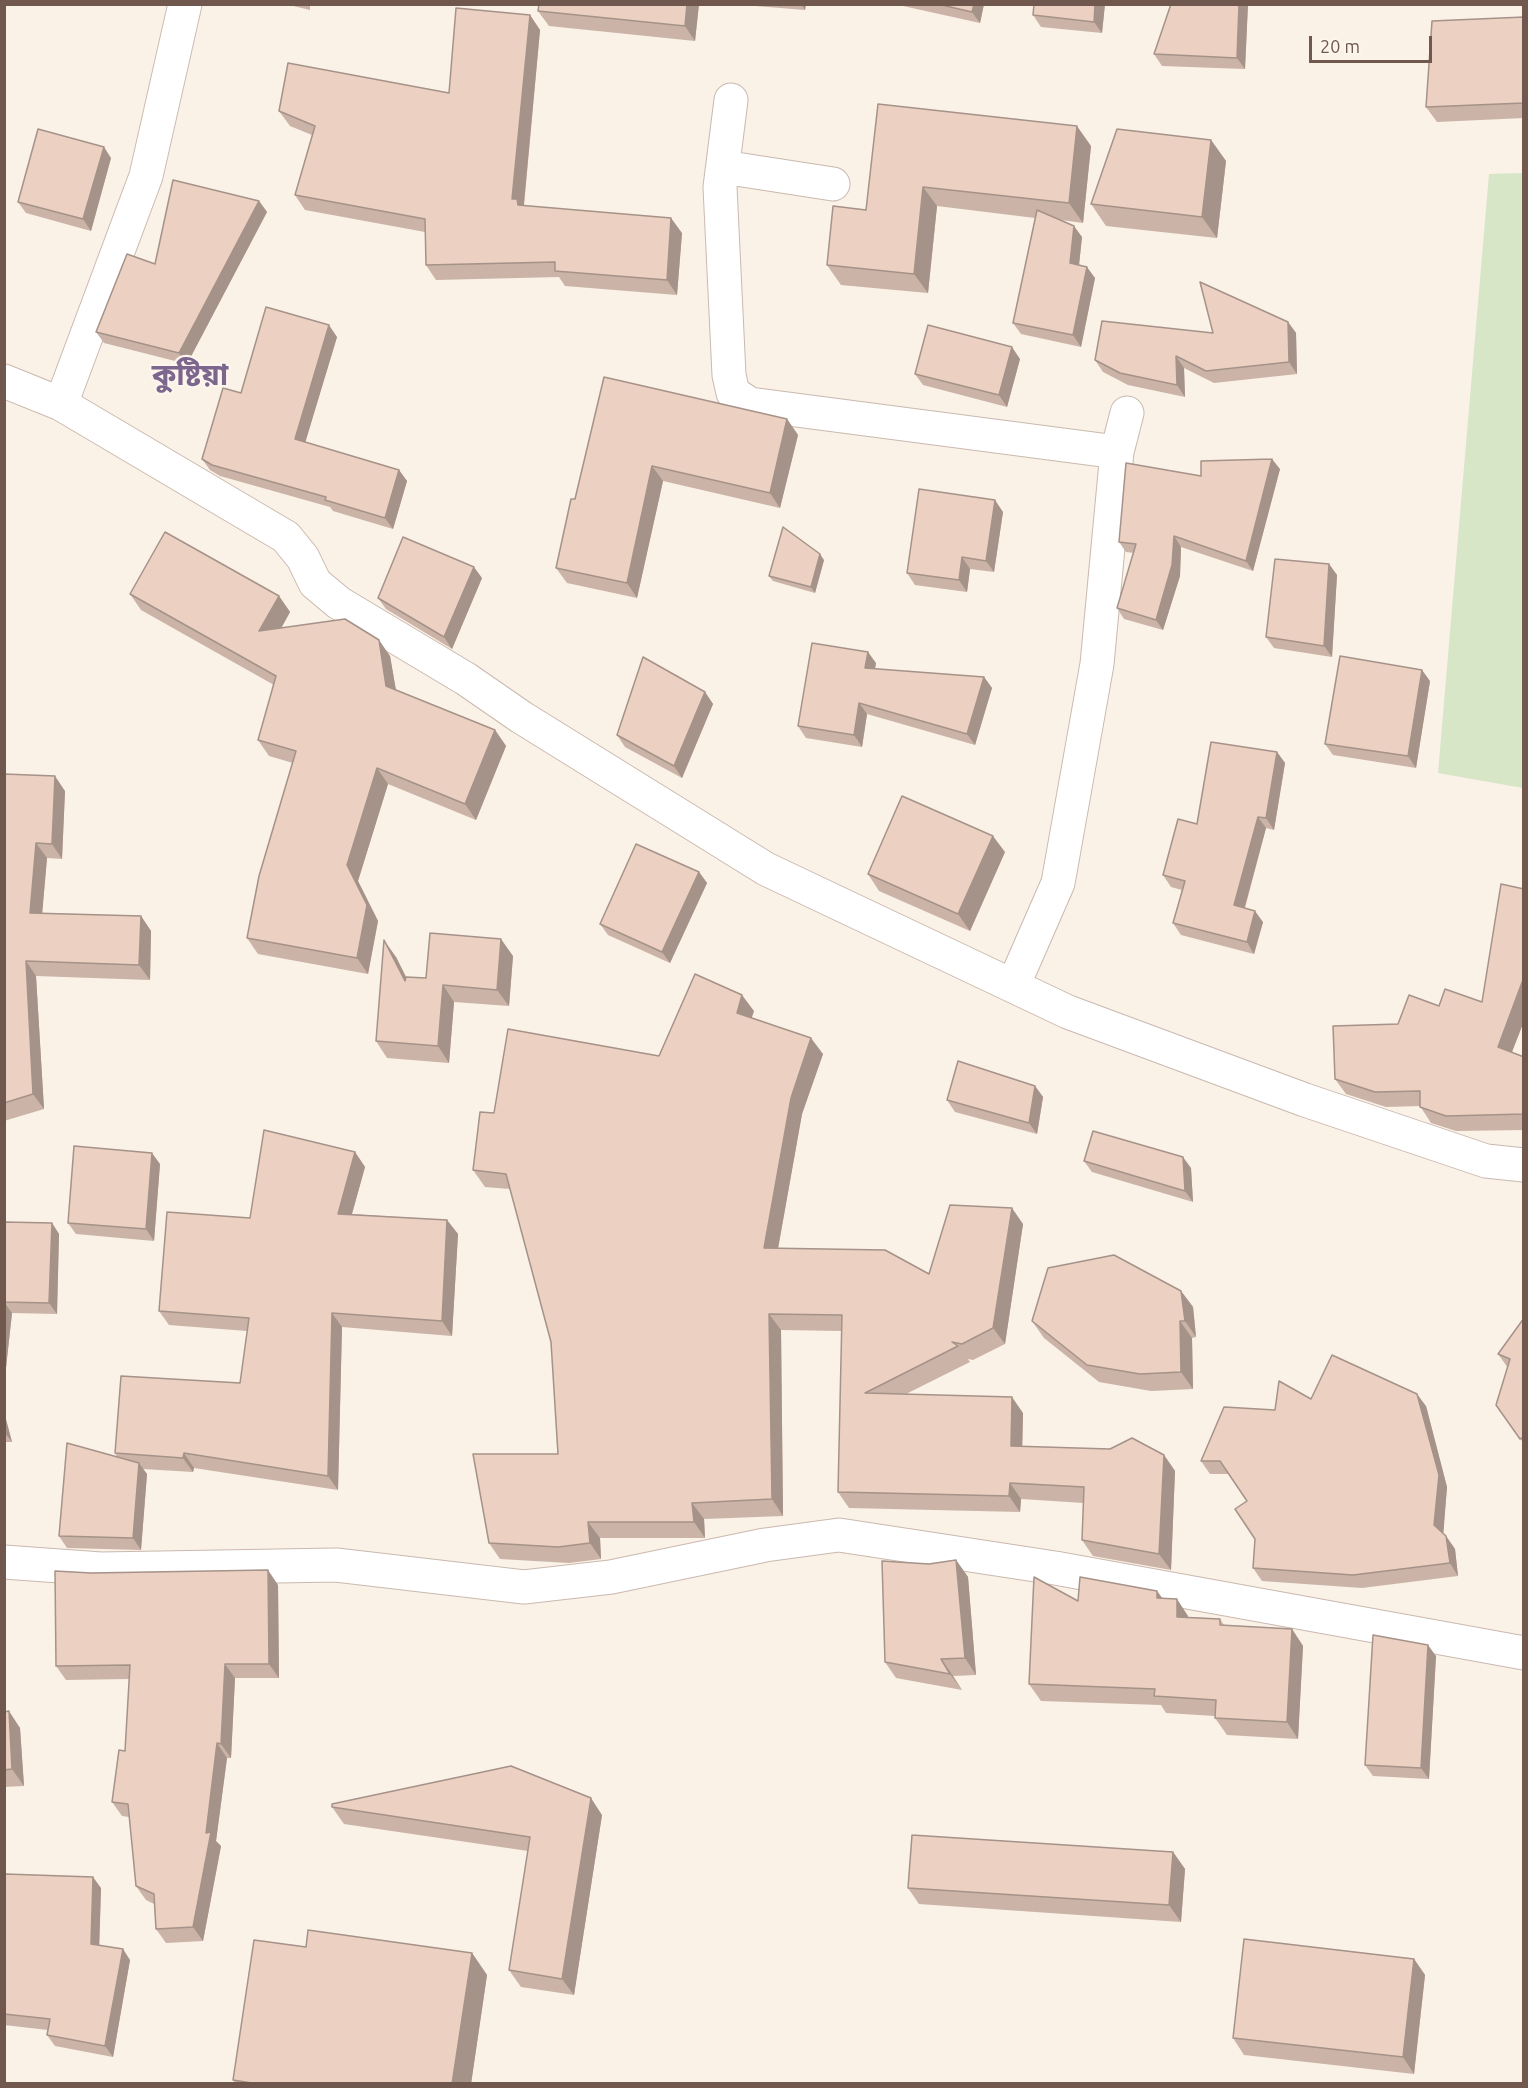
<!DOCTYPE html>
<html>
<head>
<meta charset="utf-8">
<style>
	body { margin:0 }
	#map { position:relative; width:1528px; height:2088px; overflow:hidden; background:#faf1e7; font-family:Ubuntu,sans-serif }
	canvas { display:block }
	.frame { position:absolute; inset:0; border:6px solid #71584e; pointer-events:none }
	.scale { position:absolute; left:1309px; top:36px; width:123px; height:27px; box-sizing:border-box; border:3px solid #71584e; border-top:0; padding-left:8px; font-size:18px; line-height:21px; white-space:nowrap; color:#71584e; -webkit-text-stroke:4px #fdf6ed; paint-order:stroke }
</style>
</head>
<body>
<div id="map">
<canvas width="1528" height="2088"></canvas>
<div class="frame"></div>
<div class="scale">20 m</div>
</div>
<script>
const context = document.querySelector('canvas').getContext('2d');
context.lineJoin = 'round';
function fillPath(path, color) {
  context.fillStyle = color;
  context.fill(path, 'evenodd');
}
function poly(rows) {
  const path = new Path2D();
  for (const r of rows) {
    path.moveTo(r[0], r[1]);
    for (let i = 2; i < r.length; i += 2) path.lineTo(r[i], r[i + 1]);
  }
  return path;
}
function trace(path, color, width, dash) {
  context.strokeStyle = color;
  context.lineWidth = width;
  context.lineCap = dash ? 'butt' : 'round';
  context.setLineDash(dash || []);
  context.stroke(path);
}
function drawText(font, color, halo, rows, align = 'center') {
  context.font = font + ' Ubuntu,"Noto Sans Bengali",sans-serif';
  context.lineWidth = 4.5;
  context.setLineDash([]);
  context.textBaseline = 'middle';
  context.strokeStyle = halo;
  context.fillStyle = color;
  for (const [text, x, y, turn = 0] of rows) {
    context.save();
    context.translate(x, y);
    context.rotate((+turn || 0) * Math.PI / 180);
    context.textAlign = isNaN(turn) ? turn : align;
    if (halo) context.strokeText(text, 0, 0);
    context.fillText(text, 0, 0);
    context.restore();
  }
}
const green = poly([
	[1523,173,1524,173,1523,788,1438,773,1489,174]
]);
const street = poly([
	[731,100,720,187,729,375,733,393,750,404,1117,452],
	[723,167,833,184],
	[4,381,61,404,286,537,303,558,315,583,339,603,466,679,521,717,766,869,1068,1012,1305,1100,1486,1161,1524,1165],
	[61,404,146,176,185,4],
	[1013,986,1058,883,1097,664,1117,452,1127,413],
	[4,1562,101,1569,336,1565,524,1587,611,1577,765,1545,839,1535,1055,1568,1524,1653]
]);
const wall = poly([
	[285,4,310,4,310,10],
	[539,4,699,4,695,41,549,26,538,11],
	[731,4,806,4,805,10],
	[894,4,984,4,980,23],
	[1105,4,1102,33,1041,27,1033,15],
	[1248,4,1245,69,1162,66,1154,54],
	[530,15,540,30,524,206,682,233,677,295,565,286,559,277,436,280,426,265,425,232,305,210,295,195,312,135,290,126,279,111,449,93],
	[1524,17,1524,118,1437,122,1426,107],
	[878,104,1091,146,1083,223,1061,220,1082,237,1079,265,1095,278,1081,347,1021,334,1013,323,1035,218,937,206,928,293,841,285,827,265,866,210],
	[1211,140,1226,161,1217,238,1106,226,1091,204],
	[111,158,91,231,26,213,18,202],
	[259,201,267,212,187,364,104,343,96,332],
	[1288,322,1296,333,1297,374,1214,383,1184,368,1185,397,1128,385,1103,372,1095,360,1213,333],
	[337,337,305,442,399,470,407,481,393,529,333,511,330,507,220,476,210,470,202,459,241,393],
	[1020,359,1007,407,923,385,915,374],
	[604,377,787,419,798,435,780,508,663,481,637,598,567,583,556,568,575,499],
	[1280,469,1253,571,1181,547,1180,576,1163,630,1124,619,1117,608,1134,553,1126,552,1119,542,1201,476],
	[1003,512,994,572,970,569,967,592,915,585,907,573],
	[824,560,815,593,773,581,769,576],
	[1329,564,1337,575,1332,657,1274,648,1266,637],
	[482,578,452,649,386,609,378,598],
	[130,594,279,596,290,612,281,628,390,656,396,690,495,730,506,746,476,820,388,784,358,881,378,921,368,974,258,954,247,938,293,763,269,756,258,740,274,685,141,610],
	[876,663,875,669,984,677,992,688,975,745,867,714,862,747,806,738,798,726],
	[1430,681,1416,768,1333,755,1325,744],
	[705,692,713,704,682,778,625,747,617,735],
	[1277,752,1285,763,1274,830,1266,828,1245,908,1263,922,1254,954,1181,935,1173,923,1182,890,1171,887,1163,875,1197,824],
	[4,774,65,791,62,859,47,858,42,913,141,916,151,931,150,980,36,976,44,1109,4,1121],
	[1005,852,970,931,879,891,868,874],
	[699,872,707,883,670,963,608,935,600,924],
	[1524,889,1524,1021,1512,1052,1524,1057,1524,1130,1456,1131,1431,1123,1420,1106,1386,1107,1346,1094,1335,1079,1398,1024,1439,1006,1482,1002],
	[513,956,509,1006,454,1002,449,1063,387,1058,376,1041,396,957,406,977,426,978],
	[754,1011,751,1018,823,1054,802,1114,778,1249,929,1274,1023,1224,1005,1344,973,1360,968,1359,970,1362,906,1394,1023,1413,1022,1446,1164,1455,1175,1471,1171,1570,1093,1556,1082,1540,1084,1503,1021,1499,1020,1512,849,1508,838,1492,842,1331,781,1330,783,1516,704,1519,705,1538,600,1538,601,1559,569,1563,500,1559,489,1543,558,1454,551,1342,510,1189,485,1187,473,1170,494,1113,659,1056],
	[1035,1086,1043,1097,1037,1134,955,1112,947,1100],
	[355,1152,365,1167,352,1214,447,1220,458,1234,452,1336,342,1327,338,1490,194,1468,193,1472,143,1469,147,1474,141,1550,67,1548,59,1536,117,1457,115,1453,240,1383,247,1331,169,1325,159,1311,250,1218],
	[1084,1161,1191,1168,1193,1202,1092,1172],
	[160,1164,154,1241,76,1234,68,1223],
	[4,1222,52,1223,59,1234,57,1314,12,1313,4,1386],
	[1181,1291,1193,1307,1196,1337,1192,1338,1193,1389,1151,1391,1099,1382,1044,1338,1032,1321],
	[1524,1318,1524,1444,1496,1405,1508,1368,1498,1354],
	[1311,1399,1426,1406,1447,1487,1443,1533,1446,1536,1455,1549,1458,1576,1362,1588,1262,1581,1253,1568,1255,1539,1247,1501,1229,1474,1210,1474,1201,1461,1275,1410],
	[4,1412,12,1442,4,1442],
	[956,1560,968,1577,976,1675,953,1676,962,1690,896,1678,885,1662,929,1564],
	[278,1585,279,1678,235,1678,231,1758,227,1758,216,1841,221,1846,203,1941,166,1943,156,1929,154,1904,146,1900,136,1886,129,1817,122,1816,112,1802,125,1751,129,1679,66,1680,56,1666],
	[1157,1591,1163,1599,1188,1616,1188,1617,1220,1619,1224,1625,1292,1629,1303,1646,1298,1739,1227,1735,1215,1718,1215,1716,1166,1713,1161,1705,1041,1701,1029,1684,1078,1601],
	[1436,1656,1429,1779,1373,1776,1365,1765],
	[4,1712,20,1728,24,1786,4,1787],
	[332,1807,602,1815,574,1995,521,1987,509,1970,528,1851,344,1824],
	[1173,1852,1185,1869,1181,1922,919,1904,908,1888],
	[101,1888,99,1945,130,1960,113,2057,55,2046,47,2035,48,2030,4,2025,4,1901],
	[306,1947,472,1953,487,1975,471,2084,236,2084,233,2080],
	[1414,1959,1425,1975,1414,2074,1244,2055,1233,2038]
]);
const shadedWall = poly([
	[687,4,699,4,695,41,685,26],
	[801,4,806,4,805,10],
	[974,4,984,4,980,23,972,12],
	[1095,4,1105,4,1102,33,1094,22],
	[1239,4,1248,4,1245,69,1237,58],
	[530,15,540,30,523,213,512,199],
	[1077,126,1091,146,1083,223,1069,203],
	[1211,140,1226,161,1217,238,1202,217],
	[104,147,111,158,91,231,83,219],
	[923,187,937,206,928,293,914,274],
	[259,201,267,212,187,364,179,353],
	[671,218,682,233,677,295,667,280],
	[1074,226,1082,237,1078,274,1070,263],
	[1087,267,1095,278,1081,347,1073,335],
	[1288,322,1296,333,1297,374,1289,362],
	[329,325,337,337,303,450,295,439],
	[1012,347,1020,359,1007,407,999,395],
	[1176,356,1184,368,1185,397,1177,385],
	[787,419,798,435,780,508,770,493],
	[1272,459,1280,469,1253,571,1246,561],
	[652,466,663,481,637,598,627,583],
	[399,470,407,481,393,529,385,518],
	[995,500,1003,512,994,572,986,561],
	[1174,536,1181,547,1180,576,1163,630,1156,620],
	[820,554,824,560,815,593,811,587],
	[962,557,970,569,967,592,959,580],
	[1329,564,1337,575,1332,657,1324,646],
	[474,567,482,578,452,649,444,637],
	[279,596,290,612,271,647,259,631],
	[379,640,390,656,398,702,386,686],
	[868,652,876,663,873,679,865,668],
	[1422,670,1430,681,1416,768,1408,756],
	[984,677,992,688,975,745,967,734],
	[705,692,713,704,682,778,674,766],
	[859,703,867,714,862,747,854,735],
	[495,730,506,746,476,820,465,804],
	[1277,752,1285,763,1274,830,1266,818],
	[377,768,388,784,358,881,378,921,368,974,357,958,347,865],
	[55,776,65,791,62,859,52,844],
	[1258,817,1266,828,1242,917,1234,905],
	[993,836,1005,852,970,931,958,914],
	[36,843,47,858,41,927,30,913],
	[699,872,707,883,670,963,662,952],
	[1255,911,1263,922,1254,954,1247,942],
	[141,916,151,931,150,980,139,965],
	[501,939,513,956,509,1006,497,990],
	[384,940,396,957,416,997,405,981],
	[26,961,36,976,44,1109,33,1094],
	[1524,977,1524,1021,1508,1062,1498,1047],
	[443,985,454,1002,449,1063,438,1046],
	[742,995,754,1011,748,1029,737,1013],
	[811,1038,823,1054,802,1114,775,1265,764,1248,791,1098],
	[1035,1086,1043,1097,1037,1134,1029,1123],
	[355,1152,365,1167,348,1228,338,1214],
	[152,1153,160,1164,154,1241,146,1229],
	[1183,1157,1191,1168,1193,1202,1185,1191],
	[1012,1208,1023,1224,1005,1344,993,1328],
	[447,1220,458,1234,452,1336,442,1321],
	[52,1223,59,1234,57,1314,49,1303],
	[1181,1291,1193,1307,1196,1337,1185,1321],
	[4,1302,12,1313,4,1386],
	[332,1313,342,1327,338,1490,328,1476],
	[769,1314,781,1330,783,1516,772,1499],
	[1180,1321,1192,1338,1193,1389,1181,1372],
	[1417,1394,1426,1406,1447,1487,1443,1538,1434,1525],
	[1012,1397,1023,1413,1022,1462,1011,1446],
	[4,1412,12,1442,4,1432],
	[184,1453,194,1468,193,1472,183,1458],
	[1164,1455,1175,1471,1171,1570,1159,1554],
	[139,1463,147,1474,141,1550,133,1538],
	[1010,1483,1021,1499,1020,1512,1009,1496],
	[692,1503,704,1519,705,1538,694,1522],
	[588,1522,600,1538,601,1559,590,1543],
	[1446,1536,1455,1549,1458,1576,1450,1563],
	[956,1560,968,1577,976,1675,965,1658],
	[268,1570,278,1585,279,1678,269,1664],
	[1157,1591,1169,1608,1157,1598],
	[1177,1599,1188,1616,1189,1633,1177,1617],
	[1292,1629,1303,1646,1298,1739,1287,1722],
	[1428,1645,1436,1656,1429,1779,1421,1768],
	[941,1659,953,1676,962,1690,950,1674],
	[225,1664,235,1678,231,1758,221,1744],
	[9,1711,20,1728,24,1786,12,1769],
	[217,1743,227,1758,216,1841,221,1846,203,1941,193,1927],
	[591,1798,602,1815,574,1995,562,1979],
	[1173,1852,1185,1869,1181,1922,1169,1905],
	[93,1877,101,1888,99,1955,91,1944],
	[123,1949,130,1960,113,2057,105,2046],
	[472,1953,487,1975,471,2084,452,2084],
	[1414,1959,1425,1975,1414,2074,1403,2057]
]);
const building = poly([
	[539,4,687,4,685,26,538,11,539,4],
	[937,4,974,4,972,12,937,4],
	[1034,4,1095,4,1094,22,1033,15,1034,4],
	[1171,4,1239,4,1237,58,1154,54,1171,4],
	[456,8,530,15,512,199,517,199,518,205,671,218,667,280,555,271,555,262,426,265,425,219,295,195,315,126,279,111,288,63,449,93,456,8],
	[1524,17,1524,103,1426,107,1432,21,1524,17],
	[878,104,1077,126,1069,203,923,187,914,274,827,265,833,206,866,210,878,104],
	[38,129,104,147,83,219,18,202,38,129],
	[1117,129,1211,140,1202,217,1091,204,1117,129],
	[173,180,259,201,179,353,96,332,127,254,155,264,173,180],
	[1037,210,1074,226,1070,263,1087,267,1073,335,1013,323,1037,210],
	[1200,282,1288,322,1289,362,1206,371,1176,356,1177,385,1120,373,1095,360,1102,321,1213,333,1200,282],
	[266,307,329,325,295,439,399,470,385,518,325,500,326,497,212,465,202,459,223,388,241,393,266,307],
	[928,325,1012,347,999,395,915,374,928,325],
	[604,377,787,419,770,493,652,466,627,583,556,568,571,499,575,499,604,377],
	[1272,459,1246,561,1174,536,1172,565,1156,620,1117,608,1136,544,1119,542,1126,463,1201,476,1201,461,1272,459],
	[919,489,995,500,986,561,962,557,959,580,907,573,919,489],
	[783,527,820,554,811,587,769,576,783,527],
	[165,532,279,596,259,631,345,619,379,640,386,686,495,730,465,804,377,768,347,865,367,905,357,958,247,938,259,876,296,751,258,740,276,676,130,594,165,532],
	[403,537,474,567,444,637,378,598,403,537],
	[1275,559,1329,564,1324,646,1266,637,1275,559],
	[812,643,868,652,865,668,984,677,967,734,859,703,854,735,798,726,812,643],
	[1340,656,1422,670,1408,756,1325,744,1340,656],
	[643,657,705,692,674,766,617,735,643,657],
	[1211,742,1277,752,1266,818,1258,817,1234,905,1255,911,1247,942,1173,923,1185,881,1163,875,1178,819,1197,824,1211,742],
	[4,774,55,776,52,844,36,843,30,913,141,916,139,965,26,961,33,1094,4,1103,4,774],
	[902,796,993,836,958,914,868,874,902,796],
	[636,844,699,872,662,952,600,924,636,844],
	[1501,884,1524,889,1524,977,1498,1047,1524,1057,1524,1114,1446,1116,1420,1107,1420,1091,1375,1092,1335,1079,1333,1026,1398,1024,1409,995,1439,1006,1445,989,1482,1002,1501,884],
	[430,933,501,939,497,990,443,985,438,1046,376,1041,384,940,405,981,406,977,426,978,430,933],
	[695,974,742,995,737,1013,811,1038,791,1098,764,1248,885,1250,929,1274,950,1205,1012,1208,993,1328,962,1344,952,1342,958,1346,865,1393,1012,1397,1011,1446,1110,1449,1132,1438,1164,1455,1159,1554,1082,1540,1084,1487,1010,1483,1009,1496,838,1492,842,1315,769,1314,772,1499,692,1503,694,1522,588,1522,590,1543,558,1547,489,1543,473,1454,558,1454,551,1342,506,1174,473,1170,480,1112,494,1113,508,1029,659,1056,695,974],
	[958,1061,1035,1086,1029,1123,947,1100,958,1061],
	[264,1130,355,1152,338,1214,447,1220,442,1321,332,1313,328,1476,184,1453,183,1458,115,1453,121,1376,240,1383,249,1318,159,1311,167,1212,250,1218,264,1130],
	[1093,1131,1183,1157,1185,1191,1084,1161,1093,1131],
	[74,1146,152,1153,146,1229,68,1223,74,1146],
	[4,1222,52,1223,49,1303,4,1302,4,1222],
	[1114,1255,1181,1291,1185,1321,1180,1321,1181,1372,1140,1374,1087,1365,1032,1321,1048,1268,1114,1255],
	[1524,1318,1524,1437,1520,1439,1496,1405,1510,1359,1498,1354,1524,1318],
	[1332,1355,1417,1394,1439,1475,1434,1525,1446,1536,1450,1563,1353,1575,1253,1568,1255,1539,1235,1509,1247,1501,1220,1461,1201,1461,1224,1407,1275,1410,1279,1381,1311,1399,1332,1355],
	[67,1443,139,1463,133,1538,59,1536,67,1443],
	[956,1560,965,1658,941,1659,950,1674,885,1662,882,1561,929,1564,956,1560],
	[268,1570,269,1664,225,1664,221,1744,217,1743,206,1833,211,1832,193,1927,156,1929,154,1894,136,1886,128,1804,112,1802,119,1750,125,1751,130,1665,56,1666,55,1571,91,1573,268,1570],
	[1034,1577,1078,1601,1080,1577,1157,1591,1157,1598,1177,1599,1177,1617,1220,1619,1220,1625,1292,1629,1287,1722,1215,1718,1216,1700,1154,1696,1155,1689,1029,1684,1034,1577],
	[1373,1635,1428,1645,1421,1768,1365,1765,1373,1635],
	[9,1711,12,1769,4,1770,4,1712,9,1711],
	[511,1766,591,1798,562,1979,509,1970,530,1837,332,1807,332,1804,511,1766],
	[912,1835,1173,1852,1169,1905,908,1888,912,1835],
	[5,1874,93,1877,91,1944,123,1949,105,2046,47,2035,50,2019,4,2014,5,1874],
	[308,1930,472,1953,452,2084,258,2084,233,2080,254,1940,306,1947,308,1930],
	[1244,1939,1414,1959,1403,2057,1233,2038,1244,1939]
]);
const townNames = [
	["কুষ্টিয়া",190,375]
];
fillPath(green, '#d6e6c7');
trace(street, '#cbb9af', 35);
trace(street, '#fff', 33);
fillPath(wall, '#cbb3a7');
fillPath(shadedWall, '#a59288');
fillPath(building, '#ecd0c2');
trace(building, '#a59288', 1.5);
drawText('bold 30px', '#7d668d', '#fdf6ed', townNames);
</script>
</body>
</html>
